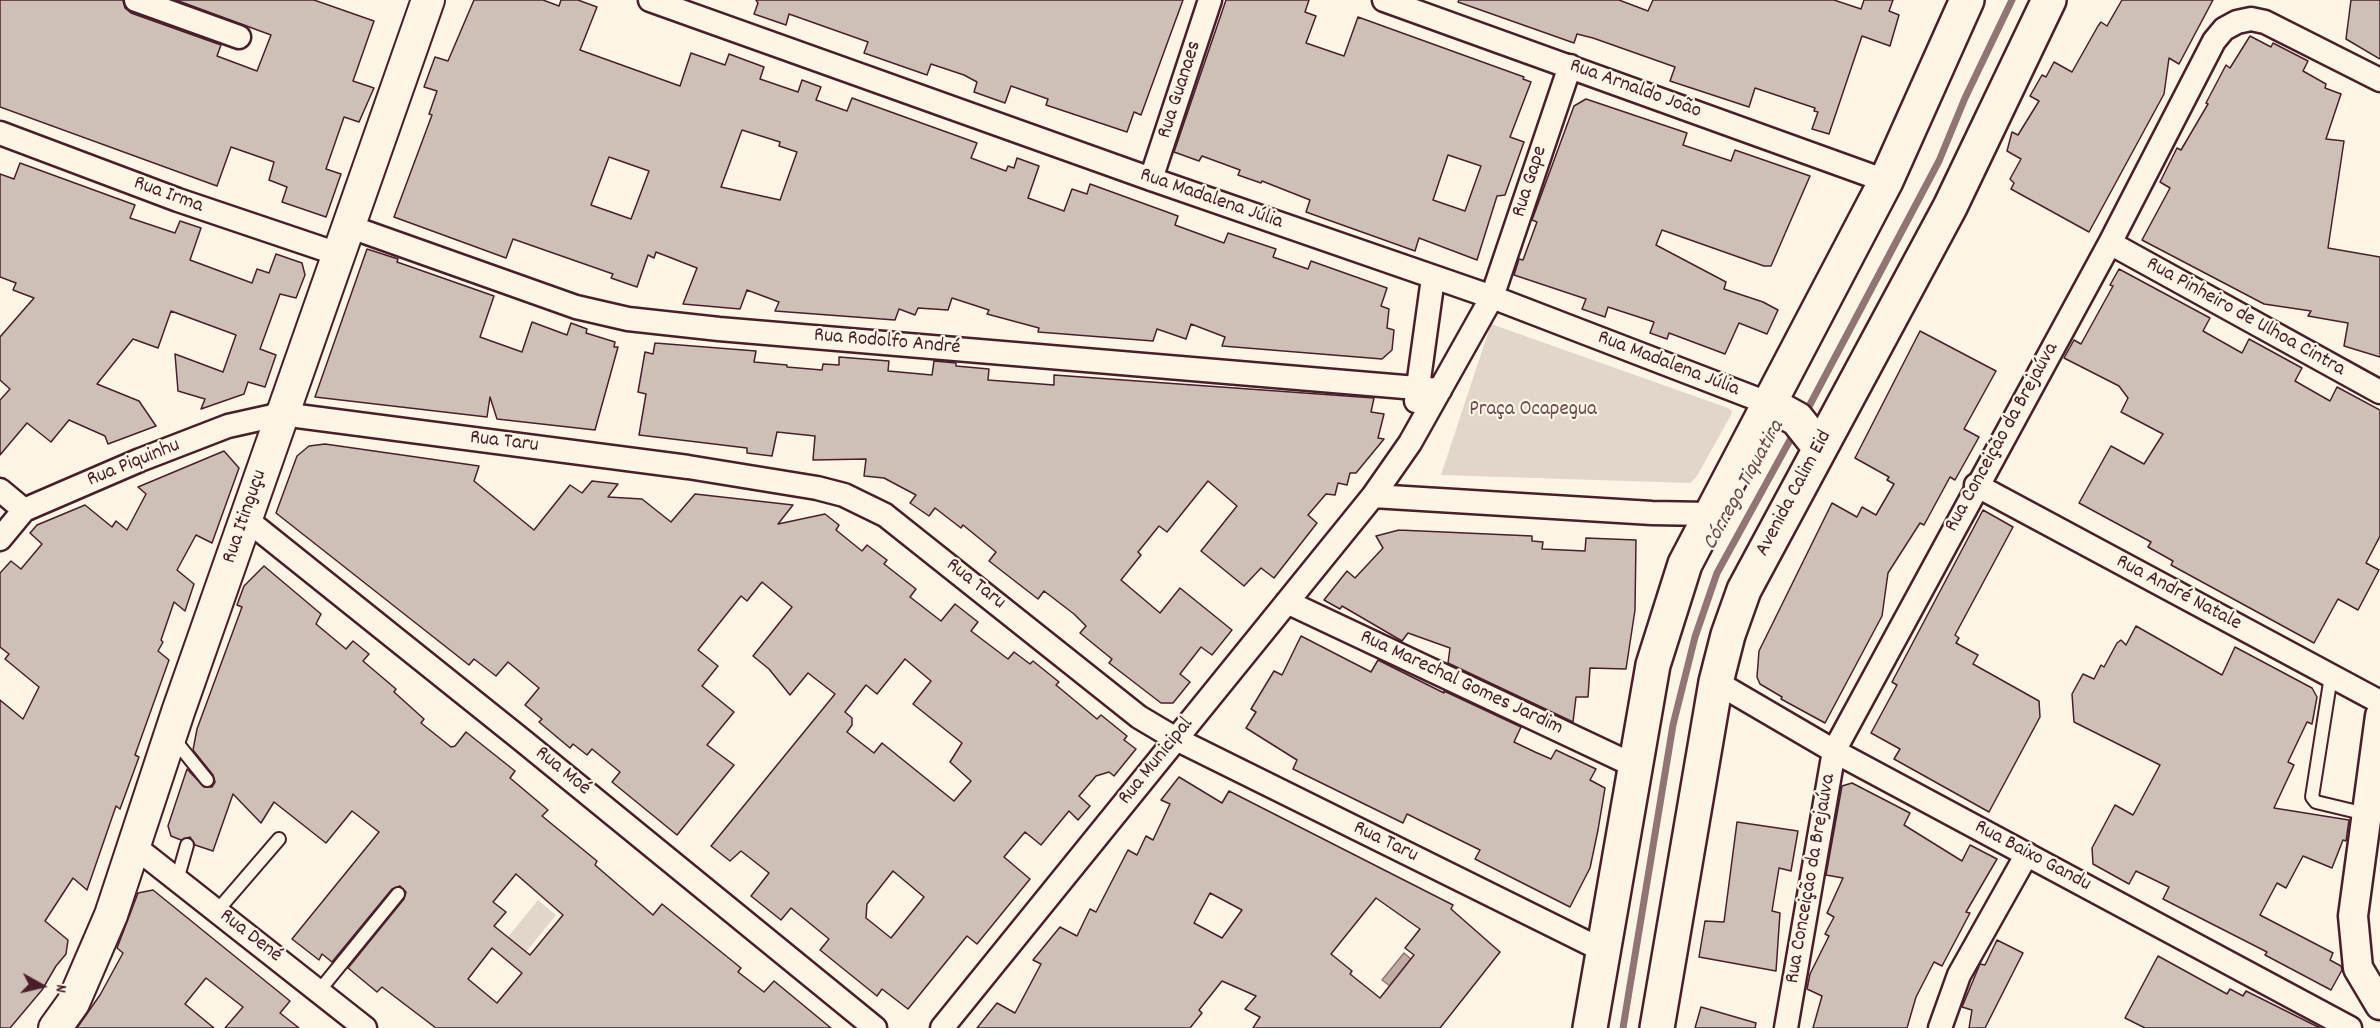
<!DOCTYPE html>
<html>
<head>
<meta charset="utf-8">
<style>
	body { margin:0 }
	#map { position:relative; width:2380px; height:1028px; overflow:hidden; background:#fcf5e5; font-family:Dekko,sans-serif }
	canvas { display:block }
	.north { position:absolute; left:12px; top:956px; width:60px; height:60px; -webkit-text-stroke:4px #fcf5e5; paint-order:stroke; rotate:98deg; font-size:16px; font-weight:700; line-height:24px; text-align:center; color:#4a1f2b }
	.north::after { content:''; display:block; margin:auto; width:21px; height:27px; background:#4a1f2b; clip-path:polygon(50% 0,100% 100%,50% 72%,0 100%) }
</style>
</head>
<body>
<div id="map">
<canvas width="2380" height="1028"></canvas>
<div class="north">N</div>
</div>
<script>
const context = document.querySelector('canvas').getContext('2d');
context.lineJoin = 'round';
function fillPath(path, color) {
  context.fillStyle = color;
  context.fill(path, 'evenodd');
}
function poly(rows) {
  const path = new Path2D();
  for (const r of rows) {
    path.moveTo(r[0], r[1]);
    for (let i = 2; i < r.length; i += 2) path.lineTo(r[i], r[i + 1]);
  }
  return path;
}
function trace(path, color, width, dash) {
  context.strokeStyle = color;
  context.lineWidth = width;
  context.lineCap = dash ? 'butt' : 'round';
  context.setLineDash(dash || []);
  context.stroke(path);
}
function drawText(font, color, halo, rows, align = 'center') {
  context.font = font + ' Dekko,sans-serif';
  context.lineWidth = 4.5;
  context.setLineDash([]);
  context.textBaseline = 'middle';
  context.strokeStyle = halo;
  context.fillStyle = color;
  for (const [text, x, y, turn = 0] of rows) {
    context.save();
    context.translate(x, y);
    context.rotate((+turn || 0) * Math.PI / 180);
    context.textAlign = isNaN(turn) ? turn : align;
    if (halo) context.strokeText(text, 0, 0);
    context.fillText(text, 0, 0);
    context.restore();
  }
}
const green = poly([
	[1491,324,1728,408,1732,411,1731,415,1697,476,1690,483,1441,475],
	[538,900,556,915,526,952,508,937]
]);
const water = poly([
	[1404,953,1411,959,1390,986,1382,980,1404,953]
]);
const stream = poly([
	[1805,414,1939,161,1965,98,2012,0],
	[1623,1028,1673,725,1695,637,1717,573,1795,431]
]);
const building = poly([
	[0,0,123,0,125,8,131,13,221,45,217,56,257,71,271,35,176,0,314,0,374,21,353,81,374,88,359,122,344,117,326,169,341,174,326,217,282,202,287,187,269,180,274,162,231,147,217,186,0,107,0,0],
	[474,0,543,0,559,6,561,0,578,0,597,7,580,50,680,86,691,53,725,65,729,54,764,67,760,79,798,92,802,80,821,87,816,100,847,111,852,98,977,143,971,158,1006,171,1008,166,1014,168,1017,158,1039,166,1028,198,1064,211,1072,189,1087,194,1090,184,1178,216,1175,225,1224,243,1228,233,1276,249,1273,257,1308,269,1311,261,1387,288,1381,306,1389,309,1387,328,1394,330,1392,350,1382,359,1222,346,1225,337,1191,324,1186,339,1157,329,1153,341,1038,332,1039,328,987,314,989,310,952,298,948,310,918,308,915,315,899,309,895,320,775,311,779,302,747,290,740,309,683,304,697,268,656,252,654,258,648,255,637,287,611,278,613,274,513,239,506,258,394,217,432,115,429,114,437,91,424,87,435,57,448,61,474,0],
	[742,130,780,142,779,146,797,152,780,200,721,187,742,130],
	[609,157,649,171,631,219,591,205,609,157],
	[756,0,1183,0,1141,115,1134,112,1127,132,1046,105,1048,99,1011,86,1005,103,974,92,977,82,964,75,931,64,927,75,864,53,868,42,789,14,786,25,754,14,758,3,756,0],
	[1226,0,1309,0,1305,12,1316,16,1306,43,1344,56,1358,17,1524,77,1523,79,1531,82,1510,137,1524,142,1505,195,1497,196,1477,260,1419,238,1415,251,1306,212,1310,200,1262,181,1261,183,1238,175,1240,170,1202,156,1199,161,1174,152,1226,0],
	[1448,155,1481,166,1465,211,1433,200,1448,155],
	[1459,0,1619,0,1648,11,1653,0,1834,0,1861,9,1864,0,1893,0,1889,11,1899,15,1890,46,1862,36,1829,134,1812,129,1818,112,1814,111,1815,108,1755,88,1749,107,1670,81,1675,67,1593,38,1577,34,1574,43,1458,2,1459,0],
	[2122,0,2213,0,2179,64,2169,58,2164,94,2089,232,2011,189,2014,183,2010,179,2021,159,2007,151,2012,132,2018,135,2039,101,2030,96,2042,75,2046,77,2054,62,2072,72,2098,26,2101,22,2107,26,2122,0],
	[2351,0,2380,0,2380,59,2346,39,2351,0],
	[2250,36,2271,47,2273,43,2308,61,2303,71,2326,84,2325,88,2341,94,2326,139,2344,141,2328,248,2380,257,2380,357,2344,346,2348,323,2308,316,2311,311,2264,304,2142,240,2170,188,2160,182,2177,148,2181,150,2208,104,2206,103,2226,65,2230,68,2250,36],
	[1586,99,1687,133,1683,145,1731,161,1735,150,1810,176,1771,266,1764,266,1662,230,1656,245,1726,282,1724,289,1763,302,1778,310,1767,334,1739,323,1725,354,1669,333,1667,339,1650,333,1654,322,1608,307,1605,317,1582,309,1586,299,1514,275,1519,259,1523,260,1537,222,1532,220,1574,106,1586,99],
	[20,163,135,205,130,218,175,233,180,221,201,228,190,260,252,283,257,269,269,273,276,254,302,263,305,275,296,298,280,294,260,349,276,355,265,387,248,382,244,394,201,409,205,399,178,391,175,354,223,372,236,335,171,311,158,348,133,339,97,384,139,401,156,426,108,444,105,436,69,420,51,442,27,423,0,455,0,400,10,389,0,380,0,337,34,298,13,290,16,283,0,277,0,174,14,179,20,163],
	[367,249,398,259,397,262,494,296,480,337,522,352,532,322,567,335,571,323,587,329,586,333,615,342,614,347,618,347,595,430,497,419,490,397,487,417,315,397,367,249],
	[2119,269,2210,318,2203,331,2242,353,2249,339,2302,368,2295,381,2330,401,2337,387,2380,410,2380,536,2366,563,2379,570,2358,610,2338,599,2314,643,2171,565,2173,561,2148,547,2151,542,2079,503,2111,446,2144,464,2163,434,2121,412,2128,398,2119,386,2064,358,2074,340,2081,344,2113,286,2110,285,2119,269],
	[1920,331,1996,371,1964,429,1979,437,1955,480,1950,477,1924,525,1920,523,1888,573,1882,616,1825,723,1781,699,1782,697,1760,684,1757,677,1759,651,1832,503,1857,517,1862,507,1876,515,1894,484,1887,480,1889,477,1855,458,1920,331],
	[655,343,756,351,754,362,787,365,787,367,822,370,823,364,839,365,839,357,889,361,888,371,932,375,934,361,956,363,956,366,989,369,988,380,1054,385,1054,375,1374,398,1371,412,1384,414,1378,438,1384,439,1356,473,1350,473,1347,485,1338,483,1335,495,1326,494,1308,515,1317,523,1274,578,1261,568,1244,586,1201,551,1237,506,1208,481,1167,532,1159,526,1138,552,1141,555,1121,580,1160,613,1180,588,1232,630,1212,655,1201,647,1180,674,1190,682,1173,703,1161,703,1109,663,1112,659,1080,633,1086,626,1074,614,1044,591,1038,599,989,561,996,552,963,525,961,528,935,508,929,516,910,503,916,495,884,478,864,476,866,459,813,460,815,436,777,432,772,456,747,453,747,448,639,435,646,394,638,392,645,352,653,354,655,343],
	[325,444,479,466,474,481,534,530,570,485,582,493,592,481,618,484,608,497,642,499,671,522,695,494,793,505,778,524,825,514,839,525,836,530,862,551,867,545,887,560,884,564,916,589,910,597,941,621,955,604,978,622,971,631,1008,659,1014,652,1030,664,1033,661,1059,682,1056,685,1097,719,1101,715,1127,736,1124,740,1136,749,1114,776,1109,772,1096,776,1079,796,1090,806,1078,820,1069,811,1041,845,1025,832,1004,857,1030,879,977,944,967,936,908,1009,882,989,877,996,820,950,829,939,791,908,781,920,751,896,769,873,741,851,730,861,711,846,835,694,808,673,790,695,769,669,753,656,792,607,762,582,747,601,741,596,698,650,718,666,702,686,734,712,707,745,734,765,677,835,612,782,620,772,592,749,587,755,573,744,570,748,539,722,542,719,525,705,539,688,508,662,496,676,474,659,469,665,276,513,297,456,309,446,325,444],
	[905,659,931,681,913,704,962,743,950,762,971,781,954,801,882,743,874,753,847,732,852,725,852,718,845,712,866,685,877,694,905,659],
	[893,871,924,897,891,938,866,918,867,904,893,871],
	[224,451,239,468,212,543,196,535,177,570,194,584,185,611,174,602,161,640,163,642,158,651,169,660,135,755,139,757,120,809,116,806,87,890,73,878,45,921,68,940,66,954,56,966,42,990,10,1028,0,1028,0,700,23,719,39,687,5,659,9,654,0,647,0,573,11,561,21,569,42,544,30,533,37,525,85,505,112,527,116,521,127,530,146,494,138,487,224,451],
	[1983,510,2013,527,1955,635,1959,638,1956,643,1978,655,1973,664,2039,701,2040,717,1989,812,1894,759,1900,749,1871,733,1897,685,1892,682,1983,510],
	[1399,530,1532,536,1532,541,1543,542,1542,549,1585,551,1586,538,1636,540,1635,610,1626,669,1590,668,1588,697,1576,697,1573,722,1448,663,1450,648,1408,633,1402,641,1342,606,1340,609,1324,600,1347,571,1355,578,1383,548,1376,536,1399,530],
	[264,566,321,614,316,624,346,649,353,641,369,654,363,661,396,689,394,692,424,719,421,723,451,747,455,746,466,732,515,771,510,778,548,810,542,816,597,861,595,865,653,915,662,904,741,968,738,972,764,992,774,981,831,1028,436,1028,382,987,377,992,348,968,404,899,406,892,400,886,392,889,332,962,322,954,319,960,292,939,379,832,352,811,326,843,274,802,261,823,233,794,213,851,195,845,190,837,181,840,171,836,168,826,187,769,204,787,212,787,215,782,213,775,193,750,197,729,242,607,237,605,244,586,264,566],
	[516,874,563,915,530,955,494,926,506,912,493,902,516,874],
	[492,948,522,973,497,1003,468,979,492,948],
	[2136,626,2222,675,2235,647,2312,688,2317,697,2312,724,2307,722,2288,762,2294,765,2274,808,2349,820,2346,841,2343,840,2332,868,2303,856,2286,888,2277,883,2260,915,2333,953,2330,960,2341,966,2342,970,2331,990,2265,955,2267,952,2163,899,2169,887,2136,871,2129,884,2093,864,2092,848,2115,805,2133,815,2160,765,2074,722,2072,694,2083,674,2094,679,2101,665,2104,667,2117,643,2121,640,2126,645,2136,626],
	[1301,636,1371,672,1378,660,1444,693,1444,691,1521,727,1514,742,1535,752,1551,759,1556,750,1596,769,1590,780,1605,788,1598,830,1590,868,1570,907,1475,859,1480,850,1407,814,1403,823,1293,769,1297,760,1246,728,1256,712,1251,709,1274,671,1282,675,1301,636],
	[1179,777,1222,803,1229,791,1453,905,1451,909,1500,952,1440,1028,1253,1028,1260,1017,1245,1009,1256,996,1222,981,1199,1010,1202,1013,1190,1028,977,1028,997,1003,1015,1013,1041,964,1033,960,1060,927,1077,936,1090,909,1096,912,1128,850,1137,855,1146,836,1153,840,1170,804,1161,800,1179,777],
	[1210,893,1242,910,1222,938,1194,923,1210,893],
	[1376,898,1420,929,1405,948,1414,955,1380,998,1350,974,1352,971,1331,954,1376,898],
	[1852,783,1910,813,1904,825,1962,861,1970,845,1997,859,1966,912,1970,913,1942,966,1934,962,1916,997,1907,1028,1813,1028,1822,996,1807,989,1810,974,1829,936,1825,934,1834,917,1827,913,1843,878,1826,875,1842,786,1852,783],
	[1737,822,1798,831,1791,871,1779,868,1772,911,1780,913,1776,971,1699,957,1705,921,1724,922,1737,822],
	[153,890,290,1001,280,1013,299,1028,225,1028,243,1007,206,978,185,1004,214,1028,77,1028,100,995,123,953,117,948,138,893,153,890],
	[1997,940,2023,953,1985,1028,1969,1028,1972,1010,1962,1007,1980,964,1985,965,1997,940],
	[2158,956,2227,994,2230,989,2243,996,2246,991,2320,1028,2145,1028,2125,1018,2158,956],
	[1701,1007,1756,1023,1755,1028,1695,1028,1701,1007]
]);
const service = poly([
	[2331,676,2312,797,2316,802,2366,814],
	[173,738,207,780],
	[177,880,187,845],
	[217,911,279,839],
	[319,991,398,894]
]);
const minor = poly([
	[136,0,239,37],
	[650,0,1151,179,1492,297,1770,404],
	[1384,0,1886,181],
	[0,133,178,200,338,254],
	[1151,179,1210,0],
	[348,226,576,307,628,319,719,329,1440,390],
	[2110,243,2380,392],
	[1416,401,1433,278],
	[1976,485,2380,702],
	[0,490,24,510],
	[1373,496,1652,513,1709,514],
	[246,519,522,740,875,1028],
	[0,539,24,510,140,460,228,426,282,414,688,467,817,488,844,495,885,515,1139,717,1176,739,1602,950],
	[1287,602,1635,766],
	[1716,682,1834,751,2350,1028],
	[134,846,365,1028],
	[942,1028,1373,496,1410,443,1492,297,1570,66],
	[1786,1028,1834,751,2110,243,2214,41,2224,29,2237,22,2251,19,2265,22,2380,80],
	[1940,1028,1959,975,2027,854]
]);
const tertiary = poly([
	[2380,716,2353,916,2358,968,2380,1005]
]);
const secondary = poly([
	[55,1028,73,1003,111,915,178,712,428,0]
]);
const primary = poly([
	[1770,404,1797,419,1820,448],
	[1590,1028,1653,665,1685,564,1886,181,1967,0],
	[1657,1028,1716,682,1728,635,1744,590,1950,207,2049,0]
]);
const streetNames = [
	["Rua Guanaes",1181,90,-72],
	["Rua Arnaldo João",1635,90,20],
	["Rua Gape",1531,182,-72],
	["Rua Irma",168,196,20],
	["Rua Madalena Júlia",1211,200,19],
	["Rua Pinheiro de Ulhoa Cintra",2245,318,29],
	["Rua Rodolfo André",887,343,5],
	["Rua Madalena Júlia",1668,365,21],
	["Rua Conceição da Brejaúva",2003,438,-61],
	["Rua Taru",504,443,7],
	["Rua Piquinhu",134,464,-22],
	["Avenida Calim Eid",1795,494,-62],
	["Rua Itinguçu",246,517,-71],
	["Rua Taru",975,585,38],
	["Rua André Natale",2178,594,28],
	["Rua Marechal Gomes Jardim",1461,684,25],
	["Rua Municipal",1157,762,-51],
	["Rua Moé",562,772,39],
	["Rua Taru",1385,843,26],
	["Rua Baixo Gandu",2032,857,28],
	["Rua Conceição da Brejaúva",1812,879,-80],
	["Rua Dené",250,937,38]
];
const parkNames = [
	["Praça Ocapegua",1533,411]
];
const waterNames = [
	["Córrego Tiquatira",1745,486,-61]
];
fillPath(green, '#e2d5ca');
fillPath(water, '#c0aca5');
trace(water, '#917474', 1.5);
trace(stream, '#917474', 7);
fillPath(building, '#cfc0b7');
trace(building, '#4a1f2b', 1.5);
trace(service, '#4a1f2b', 16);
trace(minor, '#4a1f2b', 27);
trace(tertiary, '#4a1f2b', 33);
trace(secondary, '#4a1f2b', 36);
trace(primary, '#4a1f2b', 38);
trace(service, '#fcf5e5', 12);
trace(minor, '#fcf5e5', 22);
trace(tertiary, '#fcf5e5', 28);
trace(secondary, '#fcf5e5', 32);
trace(primary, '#fcf5e5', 33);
drawText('21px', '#4a1f2b', '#fcf5e5', streetNames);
drawText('21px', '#704c53', '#fcf5e5', parkNames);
drawText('italic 22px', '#6d4950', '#fcf5e5', waterNames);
</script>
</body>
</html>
